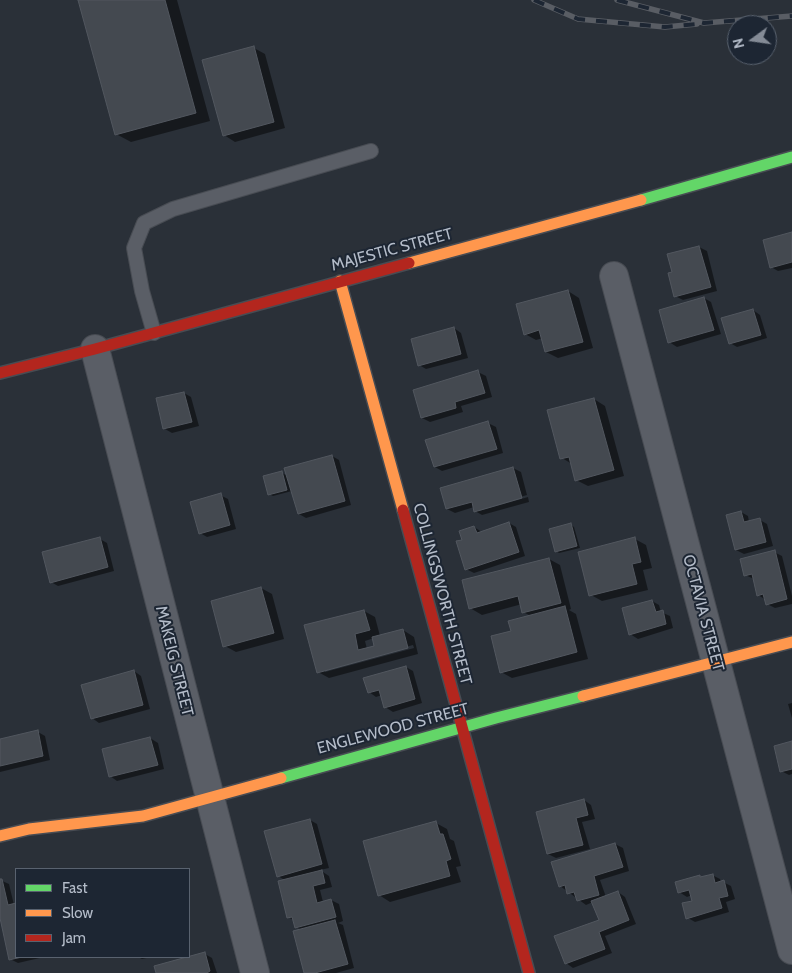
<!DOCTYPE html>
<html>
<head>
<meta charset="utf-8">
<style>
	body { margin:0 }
	#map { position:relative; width:792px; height:973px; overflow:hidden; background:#2a3038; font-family:Cabin,sans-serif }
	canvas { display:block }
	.legend { position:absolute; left:15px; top:868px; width:175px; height:90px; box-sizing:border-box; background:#1d2633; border:1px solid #59626f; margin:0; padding:6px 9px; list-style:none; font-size:15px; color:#b4bcc9 }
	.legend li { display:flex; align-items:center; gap:10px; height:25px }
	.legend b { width:25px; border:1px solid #59626f }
	.north { position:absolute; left:727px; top:15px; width:50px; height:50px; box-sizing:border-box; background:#1d2633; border:1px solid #59626f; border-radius:50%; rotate:256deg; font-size:14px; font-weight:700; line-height:20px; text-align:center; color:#b4bcc9 }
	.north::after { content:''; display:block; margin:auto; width:18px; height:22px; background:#848b96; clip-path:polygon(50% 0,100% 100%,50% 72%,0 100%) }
</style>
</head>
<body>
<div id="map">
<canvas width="792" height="973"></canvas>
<ul class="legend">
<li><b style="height:6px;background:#63d668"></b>Fast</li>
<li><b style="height:6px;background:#ff974d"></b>Slow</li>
<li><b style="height:6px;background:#b3261e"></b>Jam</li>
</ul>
<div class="north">N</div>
</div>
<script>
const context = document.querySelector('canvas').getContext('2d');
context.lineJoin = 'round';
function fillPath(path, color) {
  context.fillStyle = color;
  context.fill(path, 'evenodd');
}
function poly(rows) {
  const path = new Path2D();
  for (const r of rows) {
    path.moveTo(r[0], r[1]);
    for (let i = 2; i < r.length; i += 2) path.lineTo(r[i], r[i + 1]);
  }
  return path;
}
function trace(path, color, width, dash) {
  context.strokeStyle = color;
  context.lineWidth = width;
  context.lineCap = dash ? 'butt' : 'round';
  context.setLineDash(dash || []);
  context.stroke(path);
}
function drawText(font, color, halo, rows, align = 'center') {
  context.font = font + ' Cabin,sans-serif';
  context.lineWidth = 4;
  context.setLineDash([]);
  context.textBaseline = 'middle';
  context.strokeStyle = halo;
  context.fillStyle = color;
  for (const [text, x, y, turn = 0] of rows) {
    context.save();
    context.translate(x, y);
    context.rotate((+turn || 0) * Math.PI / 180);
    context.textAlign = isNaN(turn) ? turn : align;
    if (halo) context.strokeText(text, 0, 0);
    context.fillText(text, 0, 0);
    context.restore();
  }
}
const shadow = poly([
	[79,0,177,0,210,121,131,142,116,134],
	[254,48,265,54,285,128,235,142,224,135],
	[792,234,792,268,778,271,771,267],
	[699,247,707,251,717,291,683,300,675,296],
	[568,291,579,298,593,348,558,358,546,352,543,338,536,340,525,334],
	[704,298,711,302,721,334,677,347,669,342],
	[753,310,760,315,767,338,737,347,730,343],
	[454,328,461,333,468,358,426,369,419,365],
	[478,372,486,376,492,397,461,406,463,412,430,422,422,418,414,391],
	[184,393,191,397,199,426,172,433,165,429],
	[594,399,605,406,624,476,588,486,576,480,572,464,562,458],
	[488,423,496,427,503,453,442,471,435,467],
	[332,456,339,460,351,505,306,518,299,514,292,491,273,496,269,494,282,473,288,476],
	[513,468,521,472,527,495,479,509,479,511,528,497,529,502,482,515,475,511,474,507,455,513,447,509],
	[220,495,228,499,236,529,207,537,200,533],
	[741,512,748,516,749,522,760,520,767,524,773,546,744,554,736,550,728,515],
	[509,523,516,527,525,556,474,573,466,569,463,541,474,527,482,532],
	[571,525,574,527,580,548,559,553,556,551],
	[100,539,107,543,114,571,58,586,51,582],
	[635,539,646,545,652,568,643,570,648,590,602,601,591,595],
	[774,552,782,556,792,596,792,604,775,608,767,604,766,600,758,595,754,579,745,575],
	[549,559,560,565,571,609,569,610,576,614,588,659,512,678,501,672,512,632,531,616,523,612,522,604,482,615,470,608],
	[261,588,272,594,284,639,236,652,225,646],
	[652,601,659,605,661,612,670,616,673,628,638,639,630,634],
	[364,611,375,617,380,636,403,630,414,637,418,654,329,678,318,672],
	[374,638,376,647,367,649,365,641],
	[413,645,414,648,325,672,325,669],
	[406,667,413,671,422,703,393,712,385,707,382,695,376,697,369,692],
	[134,671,141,676,150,709,99,723,92,718],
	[792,703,792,718,788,704],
	[38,732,45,736,50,760,0,772,0,740],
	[150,738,158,743,164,769,117,781,110,776],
	[792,742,792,774,789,775,781,771],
	[584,800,591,805,595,819,582,822,590,849,556,858,548,854,537,813],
	[310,820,317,824,329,868,320,870,329,876,332,887,320,890,323,902,331,900,339,904,343,921,338,923,343,925,354,968,336,973,305,973,302,930,296,927,295,921,288,917,286,881,278,876],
	[436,823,447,829,450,839,454,841,461,866,456,867,461,882,390,902,379,895],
	[615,844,623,848,629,871,600,880,606,897,618,892,625,897,636,924,605,936,612,953,573,968,566,963,600,921,593,902,586,905,560,886],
	[712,875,720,879,721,882,723,882,731,886,735,899,726,902,729,912,695,922,688,918,693,901,692,895,687,897,679,892,700,876,703,878],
	[0,880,9,884,14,905,16,904,16,957,44,957,18,963,10,959,0,912],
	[205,954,212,958,217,973,158,973],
	[138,957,151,957,142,959]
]);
const building = poly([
	[78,0,165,0,196,113,115,135,78,0],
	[254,46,274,122,223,136,202,60,254,46],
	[792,232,792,262,770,268,763,240,792,232],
	[699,246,711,287,674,297,668,273,672,272,667,254,699,246],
	[568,290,583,342,545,352,539,330,524,335,516,304,568,290],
	[704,297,714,330,668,343,659,310,704,297],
	[753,309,761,335,729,344,721,318,753,309],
	[454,327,461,354,418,366,411,339,454,327],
	[478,370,485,393,455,402,456,408,421,418,413,390,478,370],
	[184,392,192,422,163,429,156,398,184,392],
	[594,398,614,470,575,481,569,457,560,459,547,410,594,398],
	[488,421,497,449,434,467,425,440,488,421],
	[332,455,345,501,298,514,284,468,332,455],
	[513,467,522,498,474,512,472,502,446,509,440,488,513,467],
	[282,471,287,490,268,495,263,476,282,471],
	[221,493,230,525,199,534,190,502,221,493],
	[741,511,744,522,760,518,766,542,735,550,726,515,741,511],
	[509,522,519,552,465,570,456,541,462,540,459,531,474,526,477,533,509,522],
	[571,523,577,546,555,552,549,529,571,523],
	[100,537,108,567,50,583,42,552,100,537],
	[635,537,641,562,632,564,637,584,589,596,578,552,635,537],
	[775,550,787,599,766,605,763,594,757,596,752,574,744,576,740,559,775,550],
	[549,558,561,603,522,613,518,596,469,609,462,580,549,558],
	[261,587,274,633,223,647,211,601,261,587],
	[652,600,656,612,663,610,666,624,629,635,622,608,652,600],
	[565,606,577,652,500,673,491,636,511,631,508,621,565,606],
	[364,610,370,630,355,634,358,650,374,646,372,637,403,629,408,648,317,673,304,625,364,610],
	[406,666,415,699,384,708,379,690,368,693,363,678,406,666],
	[134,670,143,705,91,719,81,685,134,670],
	[38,730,43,756,0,766,0,739,38,730],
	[150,737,158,765,109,777,102,749,150,737],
	[792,741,792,769,780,772,774,746,792,741],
	[584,799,588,815,576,818,583,845,547,854,536,812,584,799],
	[310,819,322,864,277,877,264,831,310,819],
	[436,821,440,834,443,834,451,859,446,861,450,876,378,896,363,841,436,821],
	[615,843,623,867,594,876,599,895,577,901,574,892,567,894,565,885,559,887,551,862,615,843],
	[322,870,325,883,313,886,317,903,331,899,336,917,295,928,292,917,287,918,278,881,322,870],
	[713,874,715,883,724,880,728,896,719,898,722,908,686,919,682,903,692,901,689,890,678,893,675,882,700,875,700,877,713,874],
	[0,879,2,879,8,905,16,903,16,957,22,957,9,960,0,918,0,879],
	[618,891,629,920,599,932,605,949,565,964,554,936,599,920,591,901,618,891],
	[335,920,348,964,315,973,304,973,293,931,335,920],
	[205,952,210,971,207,973,156,973,154,966,205,952]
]);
const lane = poly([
	[154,333,142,291,134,248,144,223,173,209,371,151]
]);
const street = poly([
	[614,276,792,950],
	[95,349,255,973]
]);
const fast = poly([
	[641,200,792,157],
	[281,778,496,718,583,696]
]);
const slow = poly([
	[409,263,641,200],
	[340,281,403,510],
	[583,696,792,642],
	[0,836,29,829,143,816,281,778]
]);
const jam = poly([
	[0,373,95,349,409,263],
	[403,510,529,973]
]);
const rail = poly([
	[534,0,578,19,665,27,697,24],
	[617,0,704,23,792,16]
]);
const streetNames = [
	["MAJESTIC STREET",392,250,-15],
	["COLLINGSWORTH STREET",442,594,75],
	["OCTAVIA STREET",703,613,75],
	["MAKEIG STREET",174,661,76],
	["ENGLEWOOD STREET",393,729,-15]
];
fillPath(shadow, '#0007');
fillPath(building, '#444950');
trace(building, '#52575f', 1);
trace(lane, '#484c53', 16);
trace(street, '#484c53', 30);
trace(fast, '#484c53', 14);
trace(slow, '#484c53', 14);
trace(jam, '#484c53', 14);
trace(lane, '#5a5e66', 14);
trace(street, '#5a5e66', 28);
trace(fast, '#63d668', 11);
trace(slow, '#ff974d', 11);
trace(jam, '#b3261e', 11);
trace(rail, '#595d64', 5.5);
trace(rail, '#1d2633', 4, [11]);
drawText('16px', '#b4bcc9', '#1d2633', streetNames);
</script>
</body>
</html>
